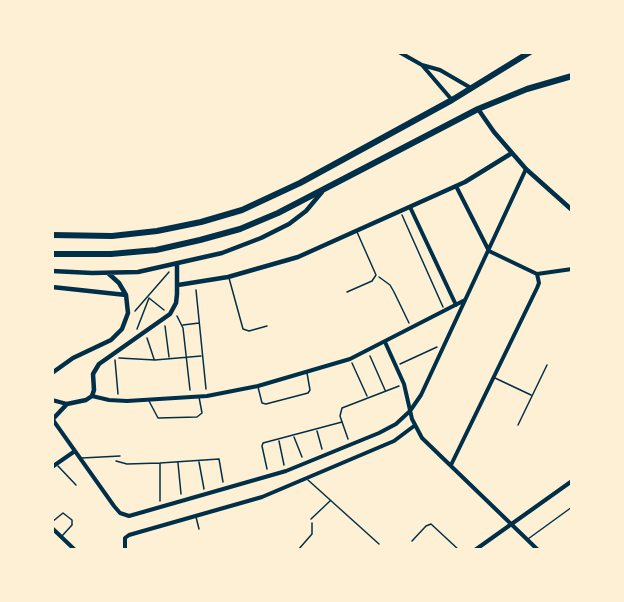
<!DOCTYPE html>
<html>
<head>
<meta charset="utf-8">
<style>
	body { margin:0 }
	#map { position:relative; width:624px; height:602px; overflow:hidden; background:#fdf0d5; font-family:"Noto Serif",serif }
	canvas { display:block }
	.frame { position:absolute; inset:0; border:54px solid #fdf0d5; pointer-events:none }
</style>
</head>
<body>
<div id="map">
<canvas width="624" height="602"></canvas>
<div class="frame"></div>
</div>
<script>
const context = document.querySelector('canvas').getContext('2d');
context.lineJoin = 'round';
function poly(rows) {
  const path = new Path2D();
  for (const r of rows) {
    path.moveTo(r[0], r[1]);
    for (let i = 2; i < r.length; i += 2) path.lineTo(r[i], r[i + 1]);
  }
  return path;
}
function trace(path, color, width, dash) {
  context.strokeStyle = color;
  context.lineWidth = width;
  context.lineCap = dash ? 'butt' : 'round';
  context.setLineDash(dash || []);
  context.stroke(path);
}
const path = poly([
	[402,215,443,307],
	[379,277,390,285,394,292,409,323],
	[196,290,206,389],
	[149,298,164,310],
	[135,311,169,272],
	[177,316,183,328,190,390],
	[183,325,199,323],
	[165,326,169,357],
	[137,329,149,298],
	[147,338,154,359],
	[370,356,385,390],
	[119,358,155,360,201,356],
	[115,360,118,394],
	[352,363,367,396],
	[400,364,437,347],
	[317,431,322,449],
	[294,437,302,457],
	[348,439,340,416,342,408,399,386],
	[279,441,284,465],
	[116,461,127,464,160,463,219,459,223,482],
	[199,462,204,489],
	[178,463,181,494],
	[160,464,160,501],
	[267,469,262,446,263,443,342,422],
	[298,550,312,534,312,523]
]);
const service = poly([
	[229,278,243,329,249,331,267,326],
	[347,292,372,281,376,275,357,232],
	[495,378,531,395],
	[258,387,262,403,266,404,308,393,310,390,307,373],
	[149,401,158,418,197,417,202,413,199,397],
	[518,425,547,365],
	[82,458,120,456],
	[58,466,76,485],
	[308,480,379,544],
	[196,517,199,529],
	[311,519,330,501],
	[52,522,63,513,72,520,72,525,62,536],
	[528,539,572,507],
	[412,541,426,526,431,524,459,550]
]);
const minor = poly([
	[399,52,422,65,440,70,471,88],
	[422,65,452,100],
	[456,186,489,251,537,274,572,269],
	[410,207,456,305],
	[385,342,404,384,412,419,422,438,538,550],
	[92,396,109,400,127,401,207,396,258,386,350,359,465,300],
	[52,400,67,404],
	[53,420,114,506,120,513,129,516,286,471,379,433,396,424,410,411,421,395,526,169],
	[451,465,537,288,539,283,537,274],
	[52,467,75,451],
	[52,528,75,550],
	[125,550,125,538,129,535,262,497,394,441,414,426],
	[475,550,572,481]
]);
const tertiary = poly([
	[478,109,494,132,526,169,572,210],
	[52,271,92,273,138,272,222,253,261,238,289,224,306,211,322,192],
	[178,285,228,277,298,257,465,182,512,153],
	[52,287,126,295],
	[52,373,73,358,111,340,122,329,128,313,126,295,119,283,108,273],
	[52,420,67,404,86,400,92,396,94,390,93,374,99,364,170,314,176,303,177,294,177,264]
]);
const primary = poly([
	[52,235,112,236,157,231,201,222,242,210,300,183,452,100,530,52],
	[52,254,111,254,156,250,200,240,240,229,278,213,478,109,527,89,572,76]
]);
trace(path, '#003049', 1.5);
trace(service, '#003049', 1.5);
trace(minor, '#003049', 4);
trace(tertiary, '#003049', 4.5);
trace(primary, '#003049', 6);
</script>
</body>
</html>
